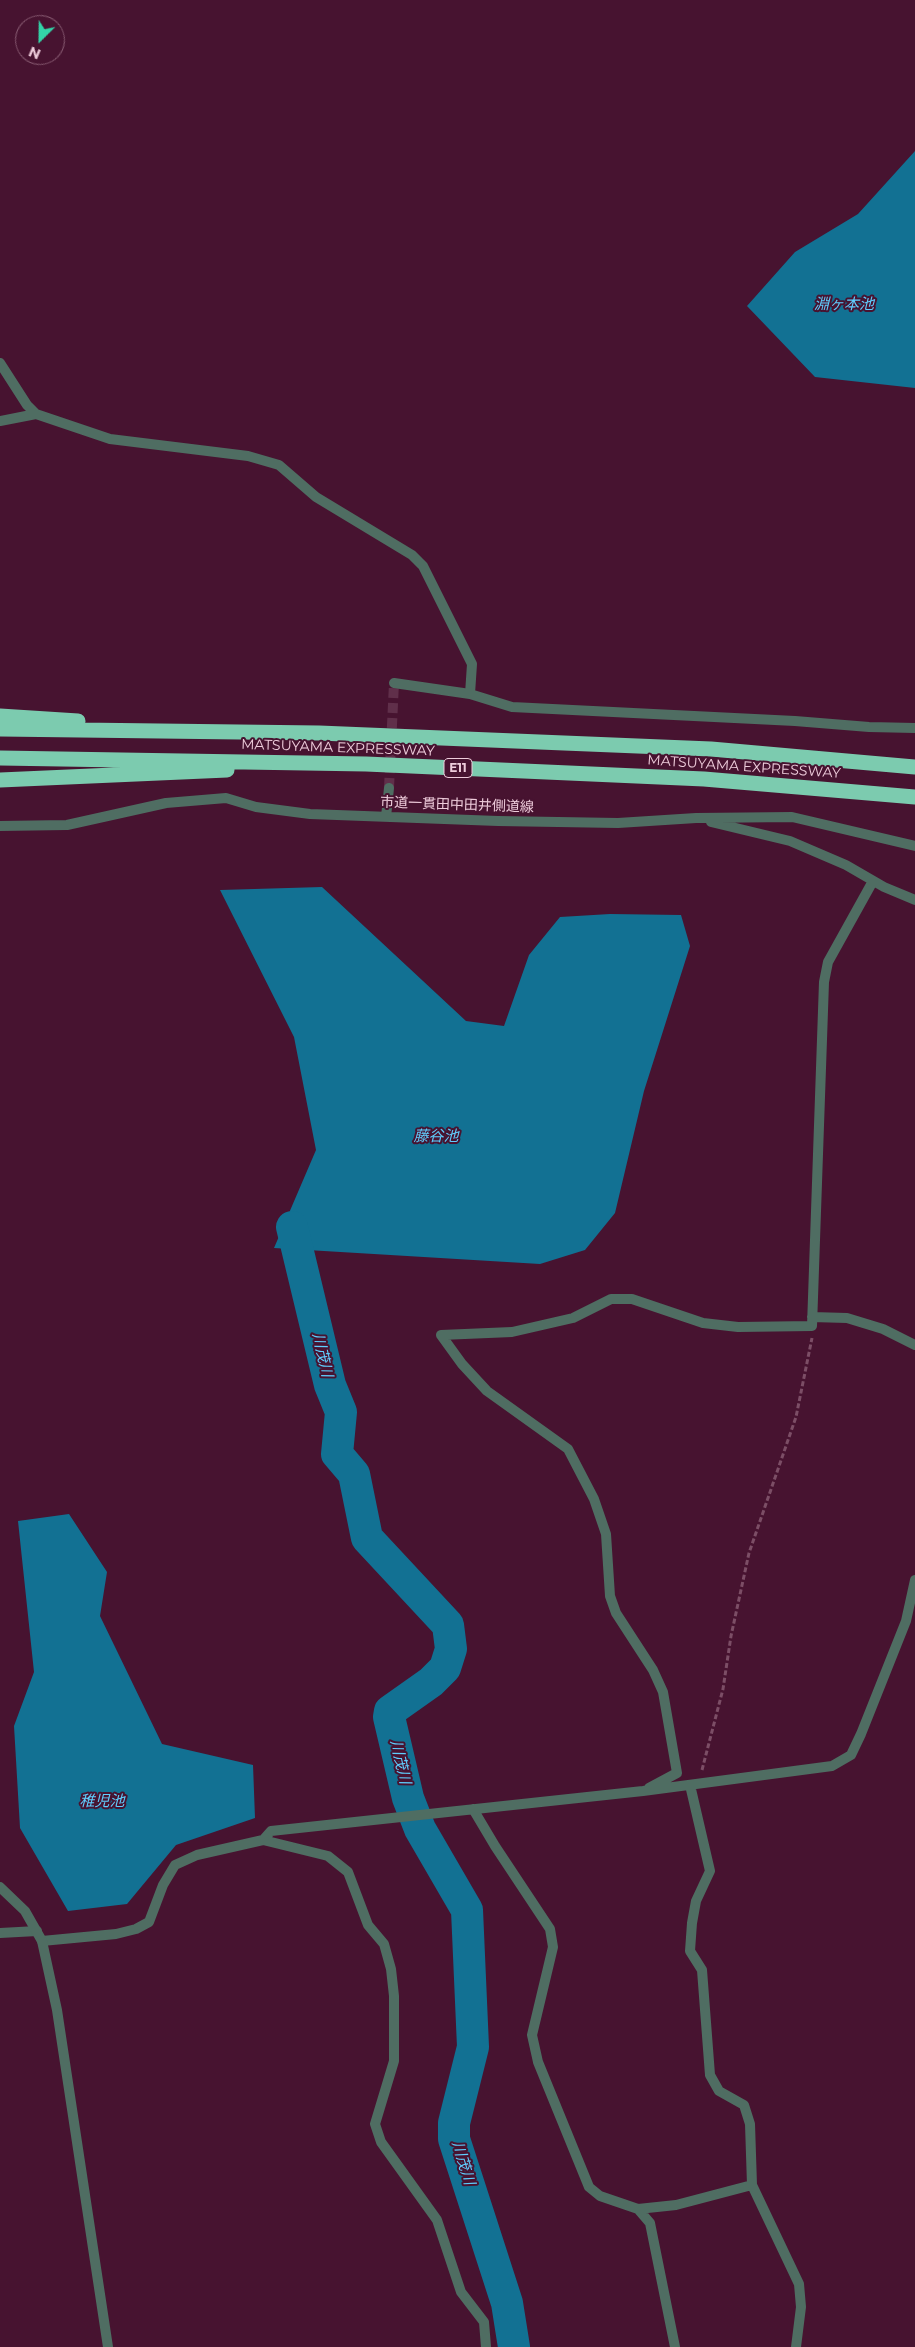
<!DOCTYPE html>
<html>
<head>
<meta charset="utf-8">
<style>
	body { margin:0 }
	#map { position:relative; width:915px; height:2347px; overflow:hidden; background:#471330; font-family:Montserrat,sans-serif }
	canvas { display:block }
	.north { position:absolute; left:15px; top:15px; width:50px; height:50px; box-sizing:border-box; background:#471330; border:1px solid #8a5d74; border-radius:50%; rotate:203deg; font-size:14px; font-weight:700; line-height:20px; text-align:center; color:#eeccdb }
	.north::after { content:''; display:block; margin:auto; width:18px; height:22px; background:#33d4a8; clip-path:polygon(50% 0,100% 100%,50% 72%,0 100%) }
</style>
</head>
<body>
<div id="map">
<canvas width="915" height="2347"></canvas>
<div class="north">N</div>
</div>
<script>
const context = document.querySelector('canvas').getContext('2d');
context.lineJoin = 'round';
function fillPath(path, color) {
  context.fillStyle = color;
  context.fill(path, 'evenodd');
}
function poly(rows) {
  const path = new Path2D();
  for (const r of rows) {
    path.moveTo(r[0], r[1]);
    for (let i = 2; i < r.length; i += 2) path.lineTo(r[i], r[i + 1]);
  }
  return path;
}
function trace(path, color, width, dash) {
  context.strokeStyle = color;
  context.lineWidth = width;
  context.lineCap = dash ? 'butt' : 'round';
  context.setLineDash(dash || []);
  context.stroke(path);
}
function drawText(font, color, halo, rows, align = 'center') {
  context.font = font + ' Montserrat,"Noto Sans JP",sans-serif';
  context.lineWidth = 4;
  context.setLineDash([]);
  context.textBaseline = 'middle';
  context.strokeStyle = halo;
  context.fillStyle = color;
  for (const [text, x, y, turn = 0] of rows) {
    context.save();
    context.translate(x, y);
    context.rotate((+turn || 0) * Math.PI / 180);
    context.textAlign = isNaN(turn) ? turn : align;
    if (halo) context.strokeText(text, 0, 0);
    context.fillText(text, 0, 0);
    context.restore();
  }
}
const water = poly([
	[915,151,915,388,815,377,747,306,795,252,858,214],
	[322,887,466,1021,504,1026,529,955,560,917,610,914,681,915,690,946,644,1091,615,1213,585,1250,540,1264,274,1248,316,1150,294,1037,220,890],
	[69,1514,107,1572,100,1616,162,1744,253,1765,255,1818,176,1845,127,1904,68,1911,20,1828,14,1726,34,1672,18,1521]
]);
const river = poly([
	[292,1227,330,1385,341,1412,337,1454,354,1474,367,1538,448,1625,451,1649,445,1668,431,1682,390,1711,389,1717,408,1798,420,1829,467,1910,473,2047,454,2123,454,2139,507,2303,514,2347]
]);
const minorTunnel = poly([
	[389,788,394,683]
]);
const path = poly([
	[702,1770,723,1689,731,1636,749,1553,796,1417,812,1338]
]);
const minor = poly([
	[0,363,27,405,36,414,110,439,248,456,279,465,316,497,412,555,423,566,472,664,470,694],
	[0,421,36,414],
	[394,683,470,694,512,707,795,721,869,727,915,728],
	[386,817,389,788],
	[711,822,790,841,846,865,884,887,915,900],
	[0,826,67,825,166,803,226,798,256,807,310,814,498,821,618,823,696,818,792,817,915,846],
	[812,1317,847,1318,883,1329,915,1345],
	[441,1335,512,1332,573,1318,611,1299,632,1299,703,1323,738,1327,812,1326,824,982,828,962,873,881],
	[441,1335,462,1364,487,1391,568,1449,594,1499,606,1534,610,1596,616,1613,653,1670,663,1692,677,1773,649,1788],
	[690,1785,710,1871,696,1901,692,1923,690,1951,702,1970,710,2075,719,2091,744,2105,750,2124,752,2185,799,2284,801,2307,796,2347],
	[473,1809,495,1846,550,1929,553,1947,532,2035,538,2062,589,2187,600,2196,638,2209,650,2223,675,2347],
	[263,1840,328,1856,348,1872,368,1925,384,1944,391,1969,394,1996,394,2061,375,2124,381,2142,437,2220,461,2292,484,2322,486,2347],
	[0,1933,37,1931],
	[42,1941,116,1934,136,1929,149,1922,163,1885,175,1865,197,1855,263,1840,271,1831,643,1791,832,1766,851,1755,861,1734,906,1621,915,1580],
	[638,2209,676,2205,752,2185]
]);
const tertiary = poly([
	[0,1887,25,1911,42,1941,57,2010,108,2347]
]);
const motorway = poly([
	[0,716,78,721],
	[0,729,319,733,711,749,915,767],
	[0,758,366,764,704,779,915,797],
	[0,780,227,770]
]);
const shields = [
	[458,768,28]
];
const shieldNames = [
	["E11",458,768]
];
const streetNames = [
	["MATSUYAMA EXPRESSWAY",338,748,2],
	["MATSUYAMA EXPRESSWAY",744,767,4],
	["市道一貫田中田井側道線",457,805,2]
];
const waterNames = [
	["淵ヶ本池",844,305],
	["藤谷池",436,1137],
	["川茂川",322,1355,77],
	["川茂川",400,1762,77],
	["稚児池",102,1802],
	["川茂川",463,2163,73]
];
fillPath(water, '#127193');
trace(river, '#127193', 32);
trace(minorTunnel, '#602f4a', 10, [10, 5]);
trace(path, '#7c4e66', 3, [5, 2.5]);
trace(minor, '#4f6d62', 10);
trace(tertiary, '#4f6d62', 10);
trace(motorway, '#7ccbaf', 15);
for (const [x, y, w] of shields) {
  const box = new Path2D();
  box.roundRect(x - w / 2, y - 9.5, w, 19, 4);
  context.fillStyle = '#471330';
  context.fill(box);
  trace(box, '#eeccdb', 1);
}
drawText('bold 12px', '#eeccdb', null, shieldNames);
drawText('14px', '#eeccdb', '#471330', streetNames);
drawText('italic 15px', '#60cefd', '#471330', waterNames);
</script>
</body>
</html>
